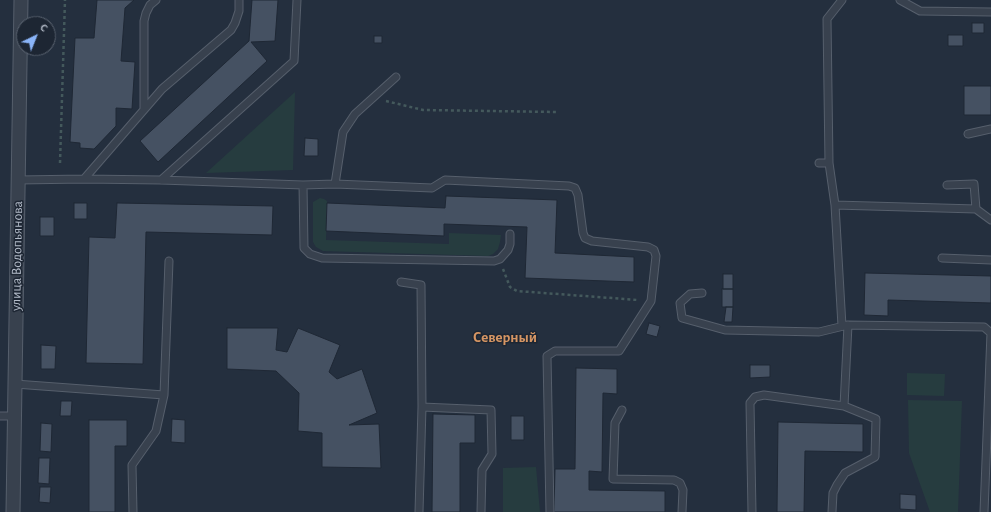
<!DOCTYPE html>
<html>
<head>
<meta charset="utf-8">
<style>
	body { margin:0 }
	#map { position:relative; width:991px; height:512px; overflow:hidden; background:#242f3e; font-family:"Alegreya Sans",sans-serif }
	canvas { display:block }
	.north { position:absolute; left:16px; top:16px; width:40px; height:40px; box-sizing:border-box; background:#1d2633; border:1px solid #59626f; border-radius:50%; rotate:43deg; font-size:11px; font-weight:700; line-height:16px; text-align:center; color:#b4bcc9 }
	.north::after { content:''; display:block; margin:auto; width:14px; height:18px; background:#8ab4f8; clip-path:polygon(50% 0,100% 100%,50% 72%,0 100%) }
</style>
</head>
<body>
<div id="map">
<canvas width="991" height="512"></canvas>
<div class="north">С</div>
</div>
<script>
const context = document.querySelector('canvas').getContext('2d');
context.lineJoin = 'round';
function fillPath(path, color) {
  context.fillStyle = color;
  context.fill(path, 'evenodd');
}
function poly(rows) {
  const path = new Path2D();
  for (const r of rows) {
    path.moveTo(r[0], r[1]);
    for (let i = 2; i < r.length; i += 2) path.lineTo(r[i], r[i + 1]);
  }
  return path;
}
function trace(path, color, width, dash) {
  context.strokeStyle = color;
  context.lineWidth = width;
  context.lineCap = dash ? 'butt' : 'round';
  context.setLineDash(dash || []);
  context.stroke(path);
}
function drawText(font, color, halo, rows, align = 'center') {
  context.font = font + ' "Alegreya Sans",sans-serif';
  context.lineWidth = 3;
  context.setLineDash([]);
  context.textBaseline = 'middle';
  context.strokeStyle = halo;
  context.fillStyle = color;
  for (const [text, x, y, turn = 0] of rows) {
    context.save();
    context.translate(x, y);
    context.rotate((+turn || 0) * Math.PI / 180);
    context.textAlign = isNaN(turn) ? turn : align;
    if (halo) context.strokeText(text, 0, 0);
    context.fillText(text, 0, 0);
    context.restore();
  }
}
const green = poly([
	[295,92,293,170,206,173],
	[320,198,324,199,327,201,326,240,449,244,449,233,501,235,500,242,498,249,493,254,488,256,323,251,316,247,313,242,313,202],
	[907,373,945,374,944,396,907,395],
	[908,400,962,401,958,512,930,512,909,453],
	[536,467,540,512,503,512,503,468]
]);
const building = poly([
	[97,0,134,0,125,8,121,61,135,62,132,109,116,108,116,126,94,149,80,148,80,143,70,142,75,38,94,38,97,0],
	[252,0,278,0,275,41,251,42,267,61,158,162,140,141,249,41,252,0],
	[972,23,984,23,984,33,972,33,972,23],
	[948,35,963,35,963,46,948,46,948,35],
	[374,36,382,36,382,43,374,43,374,36],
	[964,86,991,86,991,115,964,115,964,86],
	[305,138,318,139,318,156,304,156,305,138],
	[446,196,557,200,555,253,634,257,634,282,525,278,527,227,444,224,444,236,326,231,327,203,445,208,446,196],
	[74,203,87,203,87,219,74,219,74,203],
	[117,203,273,206,272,235,146,232,143,364,86,363,89,237,115,238,117,203],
	[40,217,54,217,54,236,40,236,40,217],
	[865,273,991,276,991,303,888,300,888,316,864,315,865,273],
	[723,274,733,274,733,289,723,289,723,274],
	[722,289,733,289,733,307,722,307,722,289],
	[726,307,733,307,732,322,724,322,726,307],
	[649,323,660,326,657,337,646,334,649,323],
	[227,328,278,328,276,350,287,352,298,328,340,345,329,372,337,379,362,369,377,413,349,425,379,424,381,468,322,467,322,433,298,431,299,393,276,371,227,369,227,328],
	[41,345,56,346,55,369,41,369,41,345],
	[750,365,770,365,770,377,750,378,750,365],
	[576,368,617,369,617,394,603,393,602,472,589,471,589,490,665,491,665,512,554,512,555,469,575,469,576,368],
	[61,401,72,401,71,416,60,416,61,401],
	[433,414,475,415,475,443,460,443,460,512,432,512,433,414],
	[511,416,524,416,524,440,511,440,511,416],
	[172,419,185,420,185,443,171,442,172,419],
	[89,420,127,420,127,446,115,446,115,512,89,512,89,420],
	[778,422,863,424,863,452,805,451,804,512,777,512,778,422],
	[41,423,52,424,51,452,40,451,41,423],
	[39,458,50,458,49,484,38,483,39,458],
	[40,487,51,487,50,503,39,502,40,487],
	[900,494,916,495,916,510,900,509,900,494]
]);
const path = poly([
	[386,101,423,110,556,112],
	[60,163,65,0],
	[503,269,510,287,517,291,638,300]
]);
const service = poly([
	[842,0,827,19,829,163,835,205,842,326,848,325,844,406],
	[900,0,920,11,991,12],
	[144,108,144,21,146,13,150,5,156,0],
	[968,134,991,129],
	[819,163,829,163],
	[84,179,162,89,231,30,235,23,239,11,239,0],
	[18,180,84,179,161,180,303,185,335,184,432,188,445,180,569,186,575,188,578,195,583,233,585,238,592,241,648,247,654,250,656,256,651,301,619,351,555,351,547,356,550,512],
	[161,180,294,61,297,0],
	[335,184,343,132,355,114,396,77],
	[303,185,304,248,310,254,322,258,494,261,500,259,508,250,510,244,510,234],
	[947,185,974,184,976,209],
	[835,205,976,209,991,220],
	[942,258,991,260],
	[401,282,421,285,422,407,419,512],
	[702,293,690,294,680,303,682,318,725,330,819,332,848,325,984,327,991,333,984,512],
	[15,384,164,395],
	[422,407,491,410,492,454,482,470,481,512],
	[622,410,615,423,613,479,674,480,680,483,683,490,682,512],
	[0,416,14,416],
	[133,512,132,465,156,431,164,395,169,261],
	[752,512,750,403,755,397,764,395,844,406,876,419,875,457,845,473,837,485,833,493,832,512]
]);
const minor = poly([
	[13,512,21,0]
]);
const streetNames = [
	["улица Водопьянова",17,256,-89]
];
const neighbourhoodNames = [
	["Северный",505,337]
];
fillPath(green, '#263c3f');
fillPath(building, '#455162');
trace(building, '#1f2835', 1);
trace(service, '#565f6c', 9);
trace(minor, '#565f6c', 15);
trace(path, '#44595c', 2.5, [3, 3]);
trace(service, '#38414e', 7);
trace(minor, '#38414e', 13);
drawText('14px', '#b4bcc9', '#1d2633', streetNames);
drawText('bold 15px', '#d59563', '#1d2633', neighbourhoodNames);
</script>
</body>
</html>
